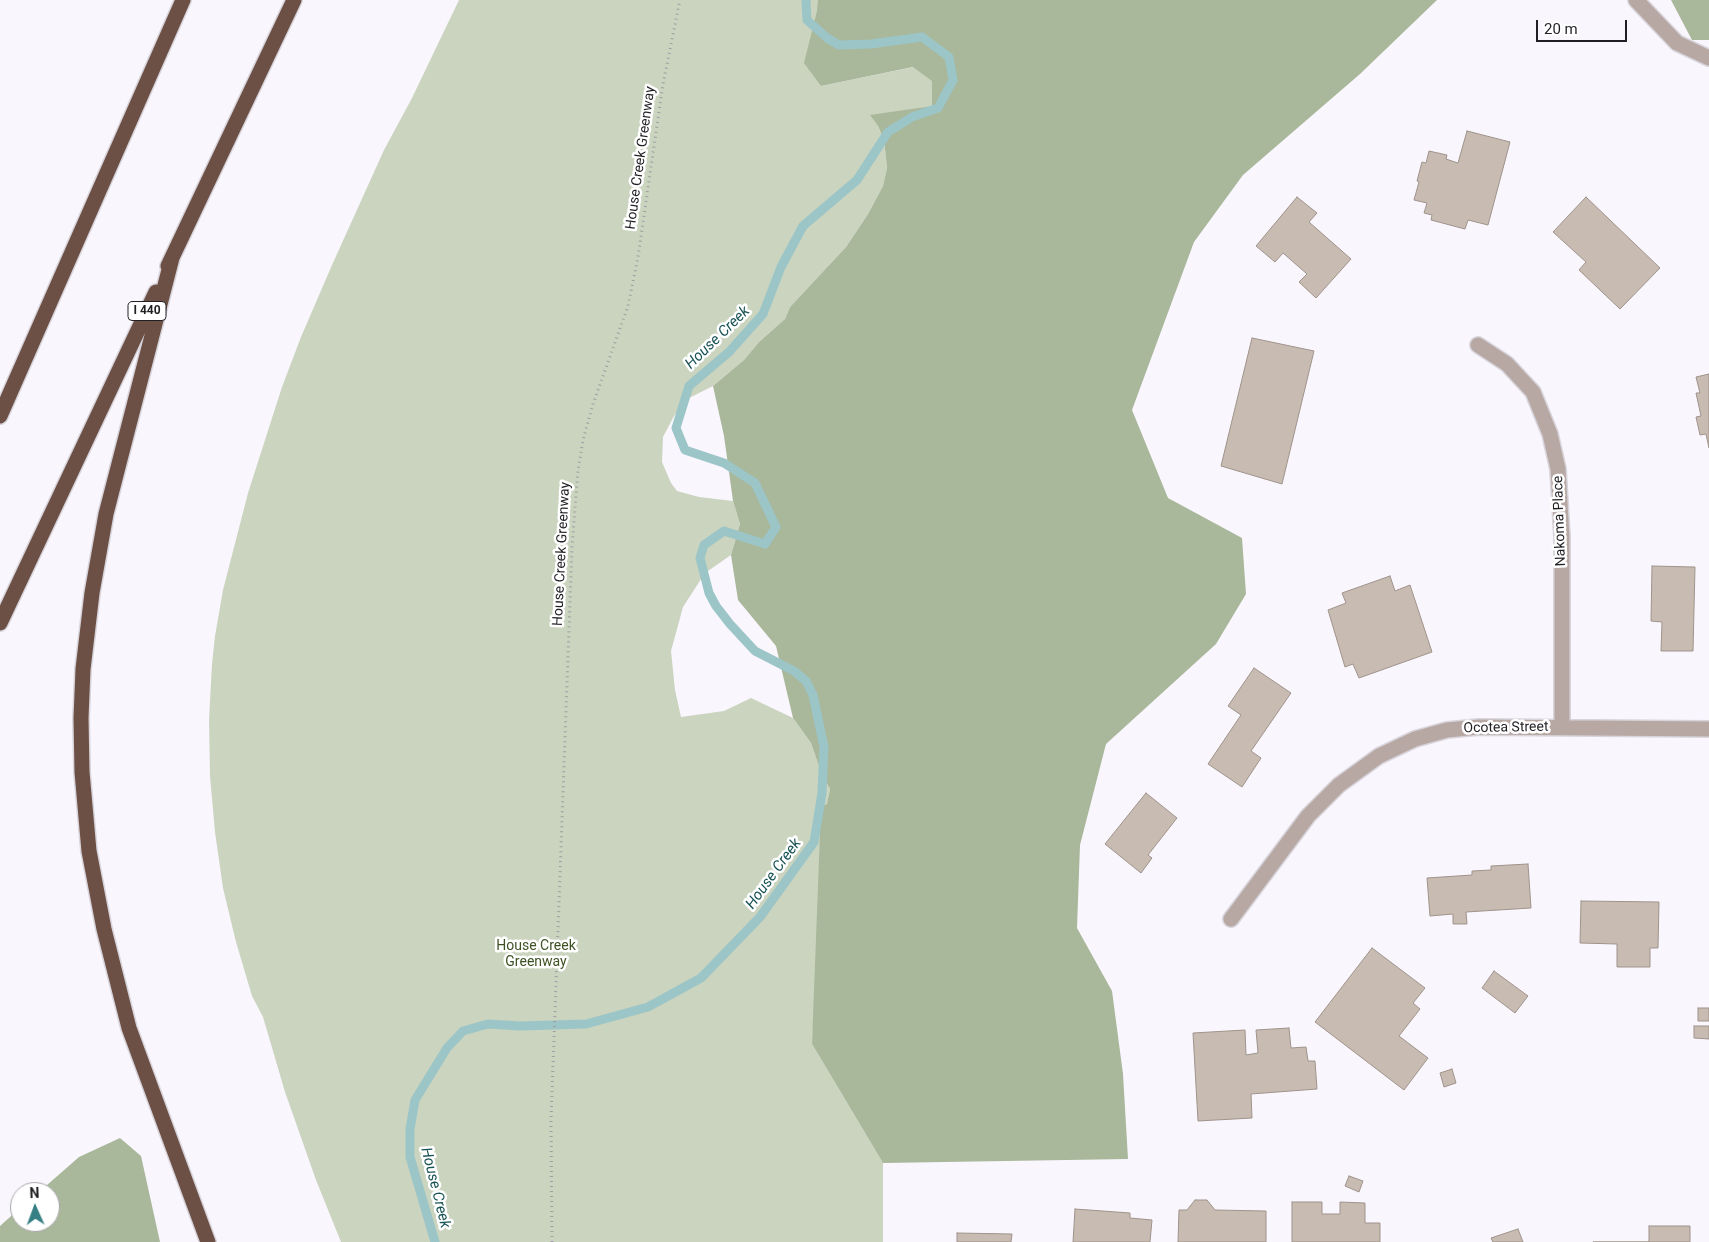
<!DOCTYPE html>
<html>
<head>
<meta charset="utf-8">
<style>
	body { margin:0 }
	#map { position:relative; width:1709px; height:1242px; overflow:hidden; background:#faf6fe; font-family:Roboto,sans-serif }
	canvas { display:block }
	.north { position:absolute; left:10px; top:1182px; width:50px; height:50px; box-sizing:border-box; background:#fff; border:1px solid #a6a5a7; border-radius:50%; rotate:358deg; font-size:14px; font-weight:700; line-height:20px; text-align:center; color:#211f23 }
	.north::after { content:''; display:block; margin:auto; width:18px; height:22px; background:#367f84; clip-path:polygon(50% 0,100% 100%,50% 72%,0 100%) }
	.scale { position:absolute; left:1536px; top:20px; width:91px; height:22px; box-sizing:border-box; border:2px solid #211f23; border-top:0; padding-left:6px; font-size:15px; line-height:18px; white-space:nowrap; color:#211f23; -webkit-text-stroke:4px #fff; paint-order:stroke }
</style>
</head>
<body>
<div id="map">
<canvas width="1709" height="1242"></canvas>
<div class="north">N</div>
<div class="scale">20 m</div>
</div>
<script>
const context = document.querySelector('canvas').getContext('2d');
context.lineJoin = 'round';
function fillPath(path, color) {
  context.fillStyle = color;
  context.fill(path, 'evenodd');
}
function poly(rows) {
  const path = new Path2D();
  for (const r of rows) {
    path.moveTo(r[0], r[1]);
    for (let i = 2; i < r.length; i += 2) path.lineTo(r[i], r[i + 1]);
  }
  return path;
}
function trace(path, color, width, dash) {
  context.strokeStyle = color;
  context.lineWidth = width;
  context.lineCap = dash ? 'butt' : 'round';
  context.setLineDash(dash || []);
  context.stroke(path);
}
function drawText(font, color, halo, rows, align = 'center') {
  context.font = font + ' Roboto,sans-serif';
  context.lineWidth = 5;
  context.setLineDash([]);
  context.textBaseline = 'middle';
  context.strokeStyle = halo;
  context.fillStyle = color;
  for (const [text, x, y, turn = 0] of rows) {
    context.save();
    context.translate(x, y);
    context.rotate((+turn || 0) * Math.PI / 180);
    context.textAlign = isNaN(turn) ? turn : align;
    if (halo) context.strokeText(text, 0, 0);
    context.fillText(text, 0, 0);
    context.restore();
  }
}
const green = poly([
	[459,0,818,0,821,86,914,67,932,80,932,106,871,116,878,126,884,140,887,168,883,186,868,214,846,247,790,307,785,319,759,342,744,360,731,371,713,386,685,400,674,416,663,437,662,462,671,483,677,491,699,497,733,501,740,524,731,555,705,573,683,607,671,651,675,690,681,717,724,711,751,698,793,718,811,743,822,775,830,789,827,805,812,1044,883,1163,883,1242,341,1242,316,1180,285,1092,263,1017,252,996,236,942,223,888,215,832,210,776,209,720,212,664,215,636,223,590,248,493,282,387,301,337,332,265,384,150,412,98]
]);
const forest = poly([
	[818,0,1437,0,1360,74,1243,175,1194,242,1132,410,1168,498,1242,538,1246,594,1216,644,1106,744,1080,845,1077,928,1112,991,1123,1074,1128,1159,883,1163,812,1044,821,807,827,804,830,789,822,775,811,743,793,718,776,646,738,600,731,555,740,524,733,501,724,436,713,386,744,360,759,342,785,319,790,307,846,247,868,214,883,186,887,168,884,140,878,126,870,115,932,106,932,81,913,67,821,86,804,63,817,11],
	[1671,0,1709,0,1709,40,1692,40],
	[120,1138,141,1156,160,1242,0,1242,0,1226,20,1208,20,1222,50,1222,50,1192,39,1192,79,1157]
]);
const stream = poly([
	[435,1242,410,1157,410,1129,415,1100,447,1048,463,1031,488,1024,520,1026,586,1024,648,1007,701,978,760,917,814,842,822,793,824,747,813,695,806,681,794,671,755,651,730,624,716,606,709,593,700,558,704,545,724,531,765,544,776,527,755,483,724,463,685,450,676,428,689,386,729,352,763,314,781,267,803,226,857,180,888,132,912,117,938,108,953,80,949,57,922,37,871,44,839,45,827,38,807,20,806,0]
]);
const building = poly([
	[1467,131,1510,142,1488,225,1468,220,1465,229,1431,220,1432,215,1424,213,1427,203,1414,200,1419,182,1417,181,1422,162,1426,163,1429,151,1447,155,1446,159,1458,163,1467,131],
	[1297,197,1317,213,1309,222,1351,259,1316,298,1299,282,1307,274,1283,253,1275,262,1256,246,1297,197],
	[1586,197,1660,268,1620,309,1579,270,1586,262,1553,232,1586,197],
	[1252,338,1314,351,1282,484,1221,466,1252,338],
	[1709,374,1709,448,1706,434,1700,435,1696,417,1701,416,1696,393,1700,393,1696,377,1709,374],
	[1652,566,1695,567,1693,651,1661,651,1662,622,1651,621,1652,566],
	[1390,576,1395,591,1410,585,1432,652,1359,678,1353,664,1345,667,1328,610,1346,603,1342,593,1390,576],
	[1254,668,1291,693,1251,751,1261,758,1242,787,1208,764,1241,715,1228,706,1254,668],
	[1146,793,1177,818,1148,855,1152,858,1141,873,1105,844,1146,793],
	[1528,864,1531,908,1466,912,1467,924,1453,924,1453,914,1430,916,1427,878,1472,875,1472,871,1491,870,1491,866,1528,864],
	[1581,901,1659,902,1658,948,1650,948,1650,967,1617,967,1617,944,1580,943,1581,901],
	[1372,948,1425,988,1413,1003,1420,1009,1399,1036,1428,1058,1404,1090,1315,1022,1372,948],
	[1494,971,1528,996,1515,1013,1482,988,1494,971],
	[1698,1008,1709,1008,1709,1021,1698,1021,1698,1008],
	[1694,1026,1709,1026,1709,1039,1694,1038,1694,1026],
	[1289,1028,1291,1048,1306,1047,1308,1061,1315,1061,1317,1089,1251,1094,1252,1118,1198,1121,1193,1033,1245,1030,1246,1055,1258,1053,1256,1030,1289,1028],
	[1452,1069,1456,1083,1444,1087,1440,1073,1452,1069],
	[1349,1176,1363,1181,1359,1192,1345,1186,1349,1176],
	[1195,1200,1207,1200,1215,1210,1266,1211,1266,1242,1178,1242,1179,1210,1187,1210,1195,1200],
	[1292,1202,1322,1202,1322,1214,1340,1214,1340,1202,1365,1203,1365,1223,1380,1223,1380,1242,1292,1242,1292,1202],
	[1075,1209,1130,1213,1130,1218,1152,1220,1150,1242,1073,1242,1075,1209],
	[1649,1226,1690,1226,1690,1242,1593,1242,1649,1242,1649,1226],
	[1518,1229,1523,1242,1493,1242,1491,1238,1518,1229],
	[957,1233,1012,1234,1011,1242,957,1242,957,1233]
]);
const path = poly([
	[552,1242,551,1121,572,547,578,470,583,440,593,404,628,306,638,257,663,84,680,0]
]);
const street = poly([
	[1636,0,1677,43,1709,58],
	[1478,345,1507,364,1533,392,1550,434,1558,469,1562,537,1562,727],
	[1231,919,1308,816,1339,785,1379,756,1415,739,1447,730,1479,727,1709,729]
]);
const highway = poly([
	[172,258,106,514,92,593,83,669,81,718,82,772,89,851,104,929,129,1028,208,1242],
	[168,266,294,0],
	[0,416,183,0],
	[0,623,156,292]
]);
const shields = [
	[147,311,38]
];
const shieldNames = [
	["I 440",147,311]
];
const streetNames = [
	["House Creek Greenway",641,158,-82],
	["Nakoma Place",1560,521,-92],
	["House Creek Greenway",562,554,-87],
	["Ocotea Street",1506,728,-1]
];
const parkNames = [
	["House Creek",536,946],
	["Greenway",536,962]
];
const waterNames = [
	["House Creek",718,338,-44],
	["House Creek",774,874,-54],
	["House Creek",435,1188,76]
];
fillPath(green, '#cad4bf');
fillPath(forest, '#a9b79a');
trace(stream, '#9cc5c7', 9);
fillPath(building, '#c7bbb2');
trace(building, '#9f938b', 1);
trace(street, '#d7d4db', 18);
trace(highway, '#d7d4db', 18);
trace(path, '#a09da3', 3, [1, 4]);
trace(street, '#b8a8a3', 15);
trace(highway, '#6d5045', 15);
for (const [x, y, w] of shields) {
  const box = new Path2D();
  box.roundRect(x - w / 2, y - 9.5, w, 19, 4);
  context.fillStyle = '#fff';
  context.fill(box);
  trace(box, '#211f23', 1);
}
drawText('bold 12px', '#211f23', null, shieldNames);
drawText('14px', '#211f23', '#fff', streetNames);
drawText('14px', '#3d5123', '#fff', parkNames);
drawText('italic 15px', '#195356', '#fff', waterNames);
</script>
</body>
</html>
